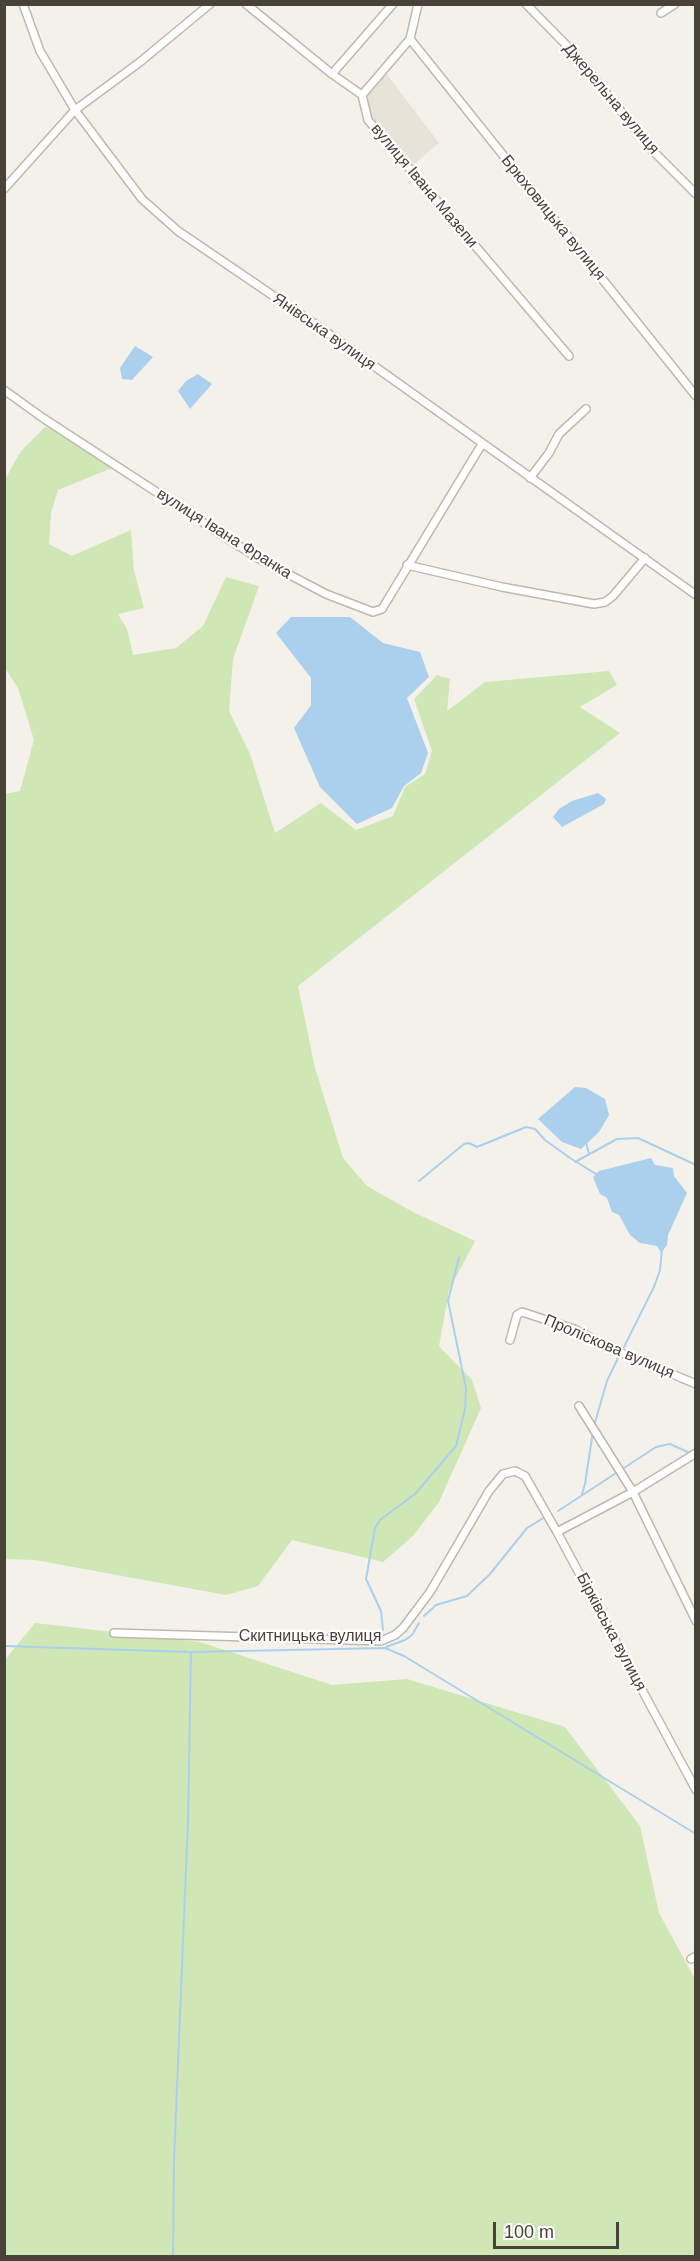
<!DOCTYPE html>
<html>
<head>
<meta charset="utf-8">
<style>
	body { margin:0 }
	#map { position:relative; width:700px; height:2261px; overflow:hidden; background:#f4f1ea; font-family:Arial,sans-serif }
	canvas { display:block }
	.frame { position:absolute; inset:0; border:6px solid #484238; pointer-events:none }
	.scale { position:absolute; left:493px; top:2222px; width:126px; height:27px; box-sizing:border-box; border:3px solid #484238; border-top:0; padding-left:8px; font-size:18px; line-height:21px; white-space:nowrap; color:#484238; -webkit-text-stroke:4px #fff; paint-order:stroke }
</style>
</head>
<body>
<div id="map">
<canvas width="700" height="2261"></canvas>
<div class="frame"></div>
<div class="scale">100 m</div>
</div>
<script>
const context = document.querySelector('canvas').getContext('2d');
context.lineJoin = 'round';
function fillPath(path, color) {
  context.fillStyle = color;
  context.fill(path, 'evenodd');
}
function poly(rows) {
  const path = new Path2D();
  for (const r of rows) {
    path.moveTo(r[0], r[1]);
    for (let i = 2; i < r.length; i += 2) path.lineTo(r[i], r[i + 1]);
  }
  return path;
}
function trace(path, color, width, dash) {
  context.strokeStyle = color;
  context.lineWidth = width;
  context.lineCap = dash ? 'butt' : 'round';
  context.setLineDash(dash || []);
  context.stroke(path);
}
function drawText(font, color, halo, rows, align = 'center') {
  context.font = font + ' Arial,sans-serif';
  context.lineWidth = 4.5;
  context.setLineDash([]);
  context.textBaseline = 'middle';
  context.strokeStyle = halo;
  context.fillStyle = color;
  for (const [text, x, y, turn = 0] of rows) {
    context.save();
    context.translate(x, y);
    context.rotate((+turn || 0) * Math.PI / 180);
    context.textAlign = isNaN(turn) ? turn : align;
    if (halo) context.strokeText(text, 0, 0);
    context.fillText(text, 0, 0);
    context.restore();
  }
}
const residential = poly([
	[383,69,439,143,411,167,363,117,361,87]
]);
const green = poly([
	[45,427,78,439,117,466,58,490,51,513,49,544,72,556,131,530,134,571,144,608,118,614,127,629,133,655,176,648,203,626,226,577,259,586,233,659,229,711,250,754,275,833,321,803,356,830,393,816,405,787,425,774,432,751,414,699,437,675,450,679,447,711,485,682,609,671,617,685,580,707,620,733,298,986,315,1068,343,1158,367,1186,413,1212,475,1241,449,1290,439,1346,472,1380,481,1408,439,1502,413,1536,383,1562,292,1540,258,1586,226,1595,35,1560,5,1559,4,794,20,791,34,740,18,688,5,668,4,481,21,451],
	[35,1623,200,1642,332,1685,407,1679,565,1727,640,1826,659,1913,695,1979,695,2256,5,2256,4,1661]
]);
const water = poly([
	[135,346,153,357,132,380,122,379,120,368],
	[198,374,212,384,190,409,178,391,186,381],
	[291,617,350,617,383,643,420,652,429,677,407,698,428,753,421,773,404,786,392,808,357,824,320,787,294,728,311,705,311,678,276,633],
	[598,793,606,799,604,804,562,827,553,817,559,809,572,801],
	[575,1087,586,1088,605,1099,609,1115,599,1132,581,1149,562,1142,538,1119],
	[651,1158,655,1165,673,1168,674,1176,687,1193,668,1235,667,1245,661,1253,657,1246,640,1243,630,1235,619,1215,612,1212,607,1198,600,1194,593,1177,599,1171]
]);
const stream = poly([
	[586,1142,589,1154],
	[575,1162,617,1139,638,1138,696,1165],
	[419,1181,464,1144,469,1143,477,1147,526,1127,535,1129,545,1140,570,1158,596,1174],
	[624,1347,654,1287,660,1270,662,1249],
	[594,1426,607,1381,618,1358],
	[582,1494,585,1484,593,1431],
	[558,1511,656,1447,670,1444,688,1452],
	[424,1616,436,1605,467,1596,490,1574,527,1528,545,1517],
	[383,1630,381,1611,366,1579,375,1528,380,1520,415,1494,456,1446,465,1409,466,1388,448,1301,459,1257],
	[4,1646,191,1652,385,1648,404,1656,696,1834],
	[386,1647,405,1640,412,1635,419,1623],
	[173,2256,174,2161,188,1820,191,1652]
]);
const street = poly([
	[23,4,40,51,75,110,142,199,178,231,322,329,696,595],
	[246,4,332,74,362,95,368,120,569,356],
	[526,4,574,53,653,151,696,194],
	[661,13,675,4],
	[410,39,696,396],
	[332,74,393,4],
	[362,95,410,39,418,4],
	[4,189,75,110,140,62,210,4],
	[4,390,43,418,256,557,326,594,373,612,382,609,482,444],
	[530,478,549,453,559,434,586,409],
	[407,565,502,587,594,604,605,602,613,596,645,558],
	[510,1340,517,1315,522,1312,574,1329,617,1351,696,1384],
	[579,1406,633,1492,696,1621],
	[557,1532,633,1492,696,1453],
	[114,1633,381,1641,395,1635,403,1628,430,1592,489,1491,503,1474,515,1471,525,1476,557,1532,696,1790],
	[691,1959,696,1956]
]);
const streetNames = [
	["Джерельна вулиця",611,99,50],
	["вулиця Івана Мазепи",424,186,50],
	["Брюховицька вулиця",553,218,51],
	["Янівська вулиця",324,332,35],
	["вулиця Івана Франка",224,534,32],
	["Проліскова вулиця",609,1347,23],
	["Бірківська вулиця",611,1632,62],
	["Скитницька вулиця",310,1637]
];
fillPath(residential, '#e8e3d8');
fillPath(green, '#cfe6b5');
fillPath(water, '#aad0ed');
trace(stream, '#aad0ed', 2);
trace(street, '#bfb9ad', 10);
trace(street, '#fff', 7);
drawText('16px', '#484238', '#fff', streetNames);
</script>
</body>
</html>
